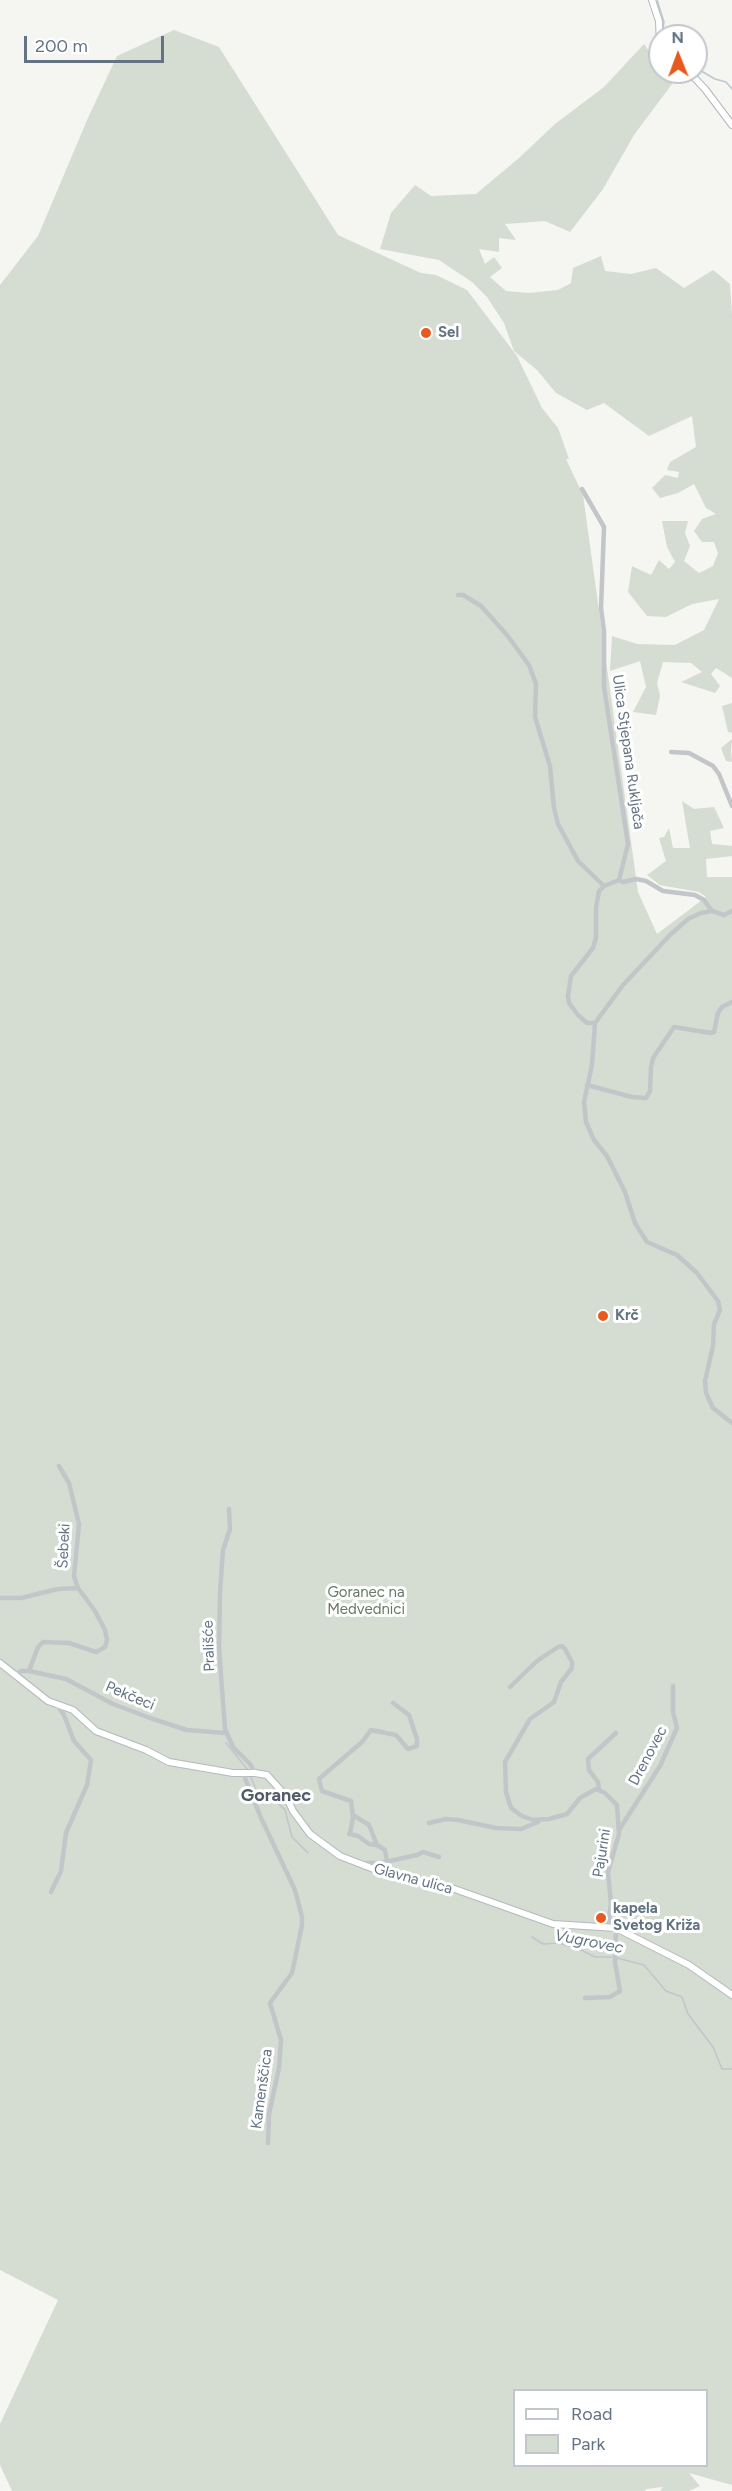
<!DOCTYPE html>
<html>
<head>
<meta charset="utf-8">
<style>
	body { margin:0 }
	#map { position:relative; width:732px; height:2491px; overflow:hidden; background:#f5f5f1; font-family:Figtree,sans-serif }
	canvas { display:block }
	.legend { position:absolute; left:513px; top:2389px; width:195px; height:78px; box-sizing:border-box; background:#fff; border:2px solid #c1c7cd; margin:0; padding:8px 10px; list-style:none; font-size:18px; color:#637383 }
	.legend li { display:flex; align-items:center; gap:12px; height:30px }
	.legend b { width:30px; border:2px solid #c1c7cd }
	.north { position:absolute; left:648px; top:24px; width:60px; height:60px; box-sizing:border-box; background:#fff; border:2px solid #c1c7cd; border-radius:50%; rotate:359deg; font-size:16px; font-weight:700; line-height:24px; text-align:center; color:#637383 }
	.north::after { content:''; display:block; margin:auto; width:21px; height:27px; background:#e8591e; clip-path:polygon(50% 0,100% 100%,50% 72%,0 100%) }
	.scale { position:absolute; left:24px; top:36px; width:140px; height:27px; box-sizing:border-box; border:3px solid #637383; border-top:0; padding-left:8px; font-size:18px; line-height:21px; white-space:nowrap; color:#637383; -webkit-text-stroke:4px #fff; paint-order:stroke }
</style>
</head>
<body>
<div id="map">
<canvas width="732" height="2491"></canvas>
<ul class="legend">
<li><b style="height:8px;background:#fff"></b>Road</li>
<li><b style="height:16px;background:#d5dcd2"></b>Park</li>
</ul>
<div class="north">N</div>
<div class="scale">200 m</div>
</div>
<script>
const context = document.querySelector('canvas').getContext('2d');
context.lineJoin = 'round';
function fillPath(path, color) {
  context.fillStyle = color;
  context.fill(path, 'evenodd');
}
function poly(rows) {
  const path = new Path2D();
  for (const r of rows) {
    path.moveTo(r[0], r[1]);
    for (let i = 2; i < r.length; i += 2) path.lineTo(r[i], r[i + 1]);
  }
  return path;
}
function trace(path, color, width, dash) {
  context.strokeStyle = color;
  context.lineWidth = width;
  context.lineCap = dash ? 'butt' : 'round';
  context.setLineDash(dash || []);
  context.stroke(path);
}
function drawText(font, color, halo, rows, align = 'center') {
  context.font = font + ' Figtree,sans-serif';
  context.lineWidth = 6;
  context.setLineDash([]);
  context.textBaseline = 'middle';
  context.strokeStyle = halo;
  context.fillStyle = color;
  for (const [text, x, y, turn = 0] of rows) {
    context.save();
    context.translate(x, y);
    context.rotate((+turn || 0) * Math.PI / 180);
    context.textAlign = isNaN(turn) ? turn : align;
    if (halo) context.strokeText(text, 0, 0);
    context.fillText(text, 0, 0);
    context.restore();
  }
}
const green = poly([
	[174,30,219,47,338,235,421,273,436,275,467,290,517,356,542,408,558,428,569,459,566,459,583,495,638,892,657,934,706,897,699,892,660,885,647,875,666,861,659,838,664,837,669,828,673,848,690,848,682,801,694,809,714,807,724,828,710,831,712,844,732,846,732,856,706,859,707,877,732,877,732,2485,689,2473,700,2486,689,2491,660,2491,663,2487,646,2489,645,2491,12,2491,0,2465,0,2424,58,2300,0,2270,0,285,38,236,88,118,117,56],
	[514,2390,706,2390,706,2466,514,2466],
	[644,44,660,67,660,72,663,72,672,84,634,135,603,189,570,232,545,221,505,224,516,240,499,238,499,252,479,249,485,264,494,257,502,268,490,277,506,291,529,293,558,290,571,283,573,268,601,256,605,271,631,274,656,268,684,288,713,270,730,284,732,315,732,678,716,668,711,674,720,686,715,693,681,682,702,672,691,663,663,662,657,683,660,696,656,715,633,712,646,687,640,661,610,671,612,636,637,644,675,645,704,630,719,599,692,604,666,617,647,616,628,592,632,566,651,575,659,560,669,569,675,562,667,547,662,521,688,521,685,533,690,546,684,561,699,573,713,566,718,553,714,542,702,542,694,531,702,519,716,514,706,508,694,484,678,493,660,498,652,488,665,475,678,478,679,472,667,470,670,462,696,447,692,416,649,436,604,403,587,410,556,393,537,370,514,351,504,323,487,297,472,282,439,260,380,249,391,213,415,185,431,196,476,194,519,158,555,124,604,87],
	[732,703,732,733,728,732,722,706],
	[732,739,731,751,732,762,726,761,721,748]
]);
const stream = poly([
	[657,0,664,22,662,36],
	[696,68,715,79,726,82,732,89],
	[226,1743,248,1770],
	[250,1775,256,1790,278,1803,285,1810,292,1837,308,1853],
	[532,1937,543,1944,559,1943,581,1950,595,1957,612,1957],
	[617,1958,644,1965,666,1991,682,1997,688,2014,713,2047,722,2069,732,2069]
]);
const street = poly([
	[582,489,604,527,601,608,604,631,604,687,628,844,619,880,604,886,599,891,596,908,596,938,593,948,571,976,568,996,569,1003,578,1015,587,1023,595,1023],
	[458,595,463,595,481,606,507,635,529,665,536,684,535,717,550,766,554,808,558,824,578,861,604,886],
	[671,752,689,753,713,766,719,774,732,806],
	[619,880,623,882,636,879,646,881,663,891,695,895,704,900,712,911],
	[732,911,724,915,712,911,701,913,688,919,670,935,623,985,595,1023,592,1065,584,1102,586,1122,594,1140,607,1156,625,1192,635,1223,647,1242,677,1255,697,1273,718,1301,720,1310,714,1324,713,1346,705,1381,706,1393,713,1408,732,1423],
	[587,1085,632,1097,646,1098,650,1091,651,1067,653,1058,674,1027,711,1033,714,1032,718,1013,722,1007,732,1002],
	[229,1509,230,1529,223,1550,220,1592,219,1648,225,1729,233,1747,250,1764,255,1773],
	[0,1598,21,1598,58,1589,78,1588,74,1576,79,1524,69,1483,59,1466],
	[29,1671,38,1647,43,1642,69,1643,96,1652,105,1647,107,1640,105,1630,95,1611,78,1588],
	[15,1674,21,1671,29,1671,66,1679,113,1704,153,1719,187,1730,225,1733],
	[510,1687,537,1661,558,1647,562,1646,565,1649,572,1662,572,1668,561,1682,554,1702,530,1719,505,1762,506,1792,511,1808,522,1816,533,1820,549,1819,567,1814,580,1798,596,1789,605,1793,617,1805,619,1834,608,1872,611,1903,608,1926],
	[243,1773,261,1818,295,1890,302,1917,302,1925,292,1973,270,2003,281,2040,279,2068,269,2114,268,2143],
	[599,1789,598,1782,589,1770,588,1759,616,1733],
	[353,1815,369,1825,377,1845,385,1850,387,1862],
	[429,1823,446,1819,458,1820,496,1828,521,1829,538,1822],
	[619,1830,660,1766,677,1728,673,1712,673,1686],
	[349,1834,358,1836,369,1844,377,1845],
	[350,1834,353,1817,351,1801,322,1791,319,1779,362,1742,371,1730,396,1735,408,1749,417,1746,417,1739,409,1715,393,1703],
	[360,1863,381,1863,417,1855,423,1852,439,1857],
	[51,1892,61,1871,66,1833,87,1785,91,1760,74,1741,64,1715,56,1704],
	[585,1998,610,1997,620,1991,615,1962,616,1928]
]);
const secondary = poly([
	[652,0,659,21,660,47],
	[689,72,705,89,732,125],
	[0,1663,48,1701,73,1710,96,1731,146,1750,169,1762,233,1773,255,1773,267,1775,286,1796,293,1811,310,1834,340,1856,384,1873,449,1887,553,1924,616,1928,689,1965,732,1995]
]);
const markers = [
	[426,333,6,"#e8591e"],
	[603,1316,6,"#e8591e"],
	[601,1918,6,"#e8591e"]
];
const poiNames = [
	["Sel",438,333],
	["Krč",615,1316],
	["kapela",613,1909],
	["Svetog Križa",613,1926]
];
const streetNames = [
	["Ulica Stjepana Rukljača",628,752,82],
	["Šebeki",64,1546,-87],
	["Prališće",209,1646,-92],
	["Pekčeci",130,1696,23],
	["Drenovec",648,1756,-62],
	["Pajurini",602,1853,-81],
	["Glavna ulica",413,1879,15],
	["Kamenščica",262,2089,-82]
];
const parkNames = [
	["Goranec na",366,1593],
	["Medvednici",366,1610]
];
const waterNames = [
	["Vugrovec",589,1942,11]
];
const quarterNames = [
	["Goranec",276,1796]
];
fillPath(green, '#d5dcd2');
trace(stream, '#bdc7cd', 1.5);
trace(secondary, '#b4b9be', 8);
trace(street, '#c2c6c9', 4.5);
trace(secondary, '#fff', 6);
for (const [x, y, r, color] of markers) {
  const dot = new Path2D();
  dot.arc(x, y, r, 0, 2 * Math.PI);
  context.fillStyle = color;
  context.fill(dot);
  trace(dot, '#fff', 2);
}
drawText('bold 15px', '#637383', '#fff', poiNames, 'left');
drawText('15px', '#637383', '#fff', streetNames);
drawText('15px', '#657a62', '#fff', parkNames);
drawText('italic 16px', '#5f7580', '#fff', waterNames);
drawText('bold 18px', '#515c68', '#fff', quarterNames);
</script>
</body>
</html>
